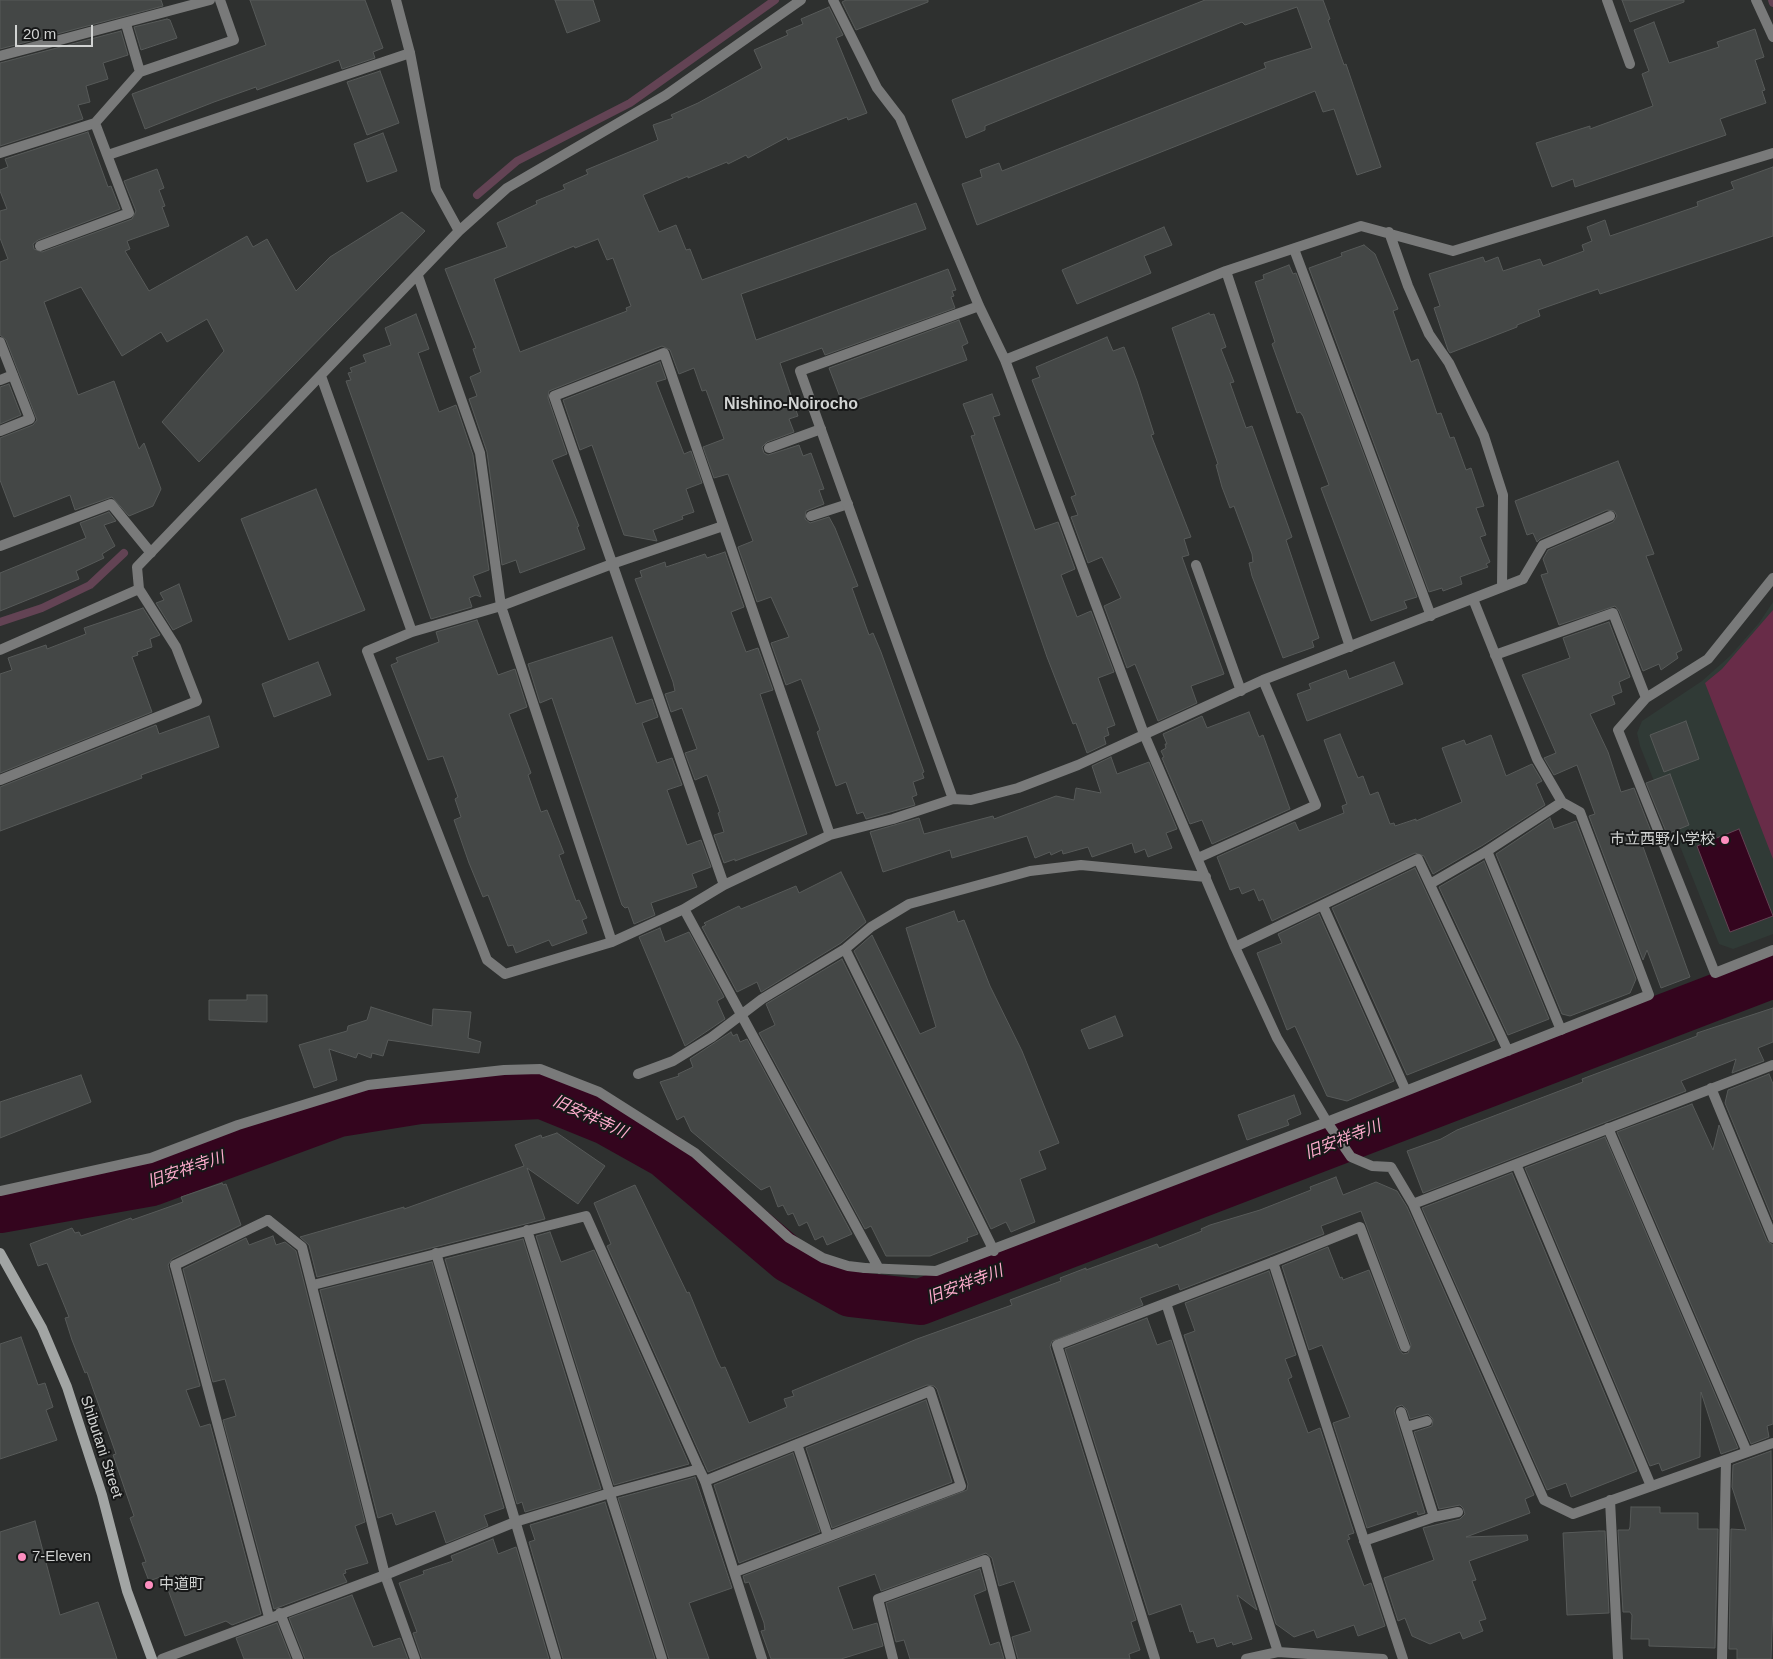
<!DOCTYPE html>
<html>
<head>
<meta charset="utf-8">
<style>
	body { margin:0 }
	#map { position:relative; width:1773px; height:1659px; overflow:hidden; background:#2e302f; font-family:Arial,sans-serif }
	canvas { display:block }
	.scale { position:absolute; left:15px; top:25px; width:78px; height:22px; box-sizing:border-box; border:2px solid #d1d3d2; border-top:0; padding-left:6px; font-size:15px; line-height:18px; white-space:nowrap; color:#d1d3d2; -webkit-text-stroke:4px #171818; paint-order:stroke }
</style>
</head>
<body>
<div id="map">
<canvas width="1773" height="1659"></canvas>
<div class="scale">20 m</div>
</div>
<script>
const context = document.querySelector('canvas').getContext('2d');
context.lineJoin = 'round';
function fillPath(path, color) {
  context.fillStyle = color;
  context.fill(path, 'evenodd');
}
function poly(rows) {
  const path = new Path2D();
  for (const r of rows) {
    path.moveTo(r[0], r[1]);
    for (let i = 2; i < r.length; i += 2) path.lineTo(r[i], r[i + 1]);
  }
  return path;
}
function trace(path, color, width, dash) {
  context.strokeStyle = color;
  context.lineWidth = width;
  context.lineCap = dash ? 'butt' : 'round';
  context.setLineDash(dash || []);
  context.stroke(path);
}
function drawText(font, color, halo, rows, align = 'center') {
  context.font = font + ' Arial,"Noto Sans JP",sans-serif';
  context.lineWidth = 4;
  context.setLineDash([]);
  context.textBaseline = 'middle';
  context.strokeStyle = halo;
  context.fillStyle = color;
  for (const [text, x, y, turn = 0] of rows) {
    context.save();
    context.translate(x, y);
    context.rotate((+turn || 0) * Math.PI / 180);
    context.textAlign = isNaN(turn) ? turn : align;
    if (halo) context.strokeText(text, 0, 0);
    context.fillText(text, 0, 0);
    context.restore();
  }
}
const built = poly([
	[1773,602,1773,934,1733,949,1719,944,1640,746,1637,733,1642,721,1702,681,1730,656,1759,623]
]);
const green = poly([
	[1773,610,1773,859,1705,683,1722,669]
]);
const water = poly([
	[1739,829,1773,916,1730,932,1697,846,1739,829]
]);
const stream = poly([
	[1772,0,1773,3],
	[477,195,517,161,630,103,775,0],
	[0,622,42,608,90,585,124,553]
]);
const river = poly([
	[0,1210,152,1183,339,1114,420,1101,542,1096,606,1122,665,1155,789,1260,850,1294,920,1302,1773,975]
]);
const building = poly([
	[0,0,161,0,163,6,0,49,0,0],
	[250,0,365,0,383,48,373,52,375,58,342,69,339,60,257,90,256,87,214,102,145,129,132,94,266,45,250,0],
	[555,0,593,0,600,21,567,33,555,0],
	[846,0,928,0,928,2,856,30,842,2,846,0],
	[1205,0,1323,0,1330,19,1328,20,1344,65,1346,64,1381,167,1357,175,1334,109,1323,112,1315,91,977,225,962,184,982,177,980,170,999,163,1002,171,1266,68,1264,63,1312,48,1297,7,1245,25,1242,22,985,126,985,130,966,138,952,100,1205,0],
	[1622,0,1684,0,1684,2,1630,22,1622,0],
	[829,7,843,35,836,38,867,113,848,120,847,117,788,140,787,137,748,158,746,155,728,164,727,162,688,178,688,176,643,195,659,232,676,225,686,250,690,249,702,280,916,203,926,229,741,294,756,340,948,269,956,290,952,291,954,296,951,297,955,308,825,355,822,348,780,363,798,416,789,419,794,432,767,442,762,447,764,453,768,455,799,445,803,456,811,453,824,489,819,490,824,504,806,511,805,519,810,523,829,517,835,528,858,586,852,588,869,635,873,633,881,652,924,772,922,773,924,778,913,782,917,795,912,797,915,805,866,819,863,812,857,814,846,782,836,786,821,744,817,732,820,730,801,679,786,685,771,643,789,637,771,597,757,602,738,547,753,541,728,474,714,478,703,447,724,439,706,390,702,391,694,368,679,374,670,350,662,346,549,391,548,398,567,454,552,460,579,526,577,527,585,549,520,573,516,560,502,565,487,452,469,399,477,396,470,377,481,372,473,349,476,348,445,269,507,247,497,223,537,204,536,201,565,189,563,185,588,174,586,170,658,140,653,125,673,118,671,115,698,103,762,68,754,50,788,35,786,31,803,24,801,19,829,7],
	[598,239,607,260,613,258,631,306,626,308,627,311,520,352,494,279,574,246,575,248,598,239],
	[167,19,170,20,177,38,141,50,134,27,167,19],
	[1654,22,1669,63,1719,47,1717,42,1755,29,1764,57,1755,60,1765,90,1762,91,1766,103,1720,119,1726,135,1575,187,1573,179,1552,187,1536,143,1590,126,1590,129,1653,106,1642,74,1649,71,1634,30,1654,22],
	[121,31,128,55,103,63,108,79,86,86,90,102,78,105,83,119,0,146,0,63,121,31],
	[380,71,399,123,367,135,347,82,380,71],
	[88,132,108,187,111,186,120,209,38,240,33,244,34,249,42,252,132,219,136,211,124,181,157,169,164,188,159,190,165,206,162,207,169,226,127,241,130,249,125,251,149,291,247,236,253,247,267,239,296,291,330,257,402,212,425,231,199,462,162,422,224,351,207,319,167,342,161,332,122,356,81,287,44,302,78,395,114,381,139,449,144,443,161,489,153,506,129,516,112,497,75,510,70,495,14,517,0,480,0,438,33,425,37,420,6,340,0,335,0,262,8,259,0,238,0,211,7,209,0,191,0,170,8,167,5,159,88,132],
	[383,133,397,171,367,182,354,144,383,133],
	[1773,167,1773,236,1600,294,1598,289,1538,310,1540,316,1517,325,1517,327,1450,353,1448,350,1434,308,1440,306,1429,274,1483,257,1485,262,1498,257,1503,271,1540,259,1543,266,1584,251,1582,245,1592,241,1587,227,1605,220,1610,236,1698,206,1697,202,1734,189,1731,182,1773,167],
	[1164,227,1172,245,1144,256,1151,273,1077,304,1062,270,1164,227],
	[1364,245,1375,254,1398,309,1393,311,1411,362,1418,359,1437,414,1441,413,1450,438,1454,437,1466,470,1471,468,1484,506,1476,508,1486,535,1480,537,1490,562,1486,564,1488,567,1460,577,1462,584,1443,591,1442,588,1429,592,1309,268,1342,256,1341,253,1364,245],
	[1289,265,1293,274,1296,273,1417,597,1404,601,1407,608,1371,621,1321,488,1329,485,1303,416,1300,412,1297,413,1272,344,1275,342,1255,282,1264,279,1263,275,1289,265],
	[1209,313,1210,315,1214,314,1226,347,1221,349,1234,382,1230,383,1246,428,1252,426,1292,537,1286,540,1319,638,1312,641,1314,647,1283,658,1252,576,1249,563,1253,562,1252,554,1234,506,1230,508,1222,487,1216,465,1218,464,1172,328,1209,313],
	[416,314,429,349,418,353,439,412,456,405,473,455,489,570,473,576,481,597,476,595,469,598,472,607,431,619,346,381,351,380,348,373,352,372,350,368,366,362,363,355,391,345,385,328,416,314],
	[959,320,968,343,962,346,967,360,843,405,829,368,959,320],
	[1107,337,1113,351,1124,347,1137,381,1154,434,1151,435,1191,537,1184,539,1189,555,1182,557,1224,674,1191,686,1197,703,1158,721,1135,664,1127,668,1104,606,1121,598,1102,557,1088,563,1071,517,1078,515,1071,497,1076,495,1032,380,1040,377,1036,367,1107,337],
	[660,362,666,379,656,382,684,454,691,451,702,483,686,489,694,512,682,516,683,519,653,530,657,541,624,535,592,445,580,450,563,400,660,362],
	[9,384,21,415,0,424,0,387,9,384],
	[992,394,1000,415,993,417,1035,530,1058,522,1075,569,1061,575,1077,617,1091,611,1114,672,1098,678,1115,725,1107,728,1109,735,1104,737,1106,744,1087,753,1076,723,1073,724,1047,657,971,436,975,435,963,404,992,394],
	[1618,461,1654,554,1646,556,1682,650,1676,653,1678,658,1661,670,1659,664,1643,671,1619,611,1615,606,1559,625,1541,575,1548,573,1543,559,1548,550,1613,522,1617,516,1614,511,1607,510,1540,539,1537,542,1533,533,1527,535,1515,501,1618,461],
	[316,489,365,610,289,640,241,519,316,489],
	[109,512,116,521,104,525,115,546,102,554,104,558,76,571,79,579,0,611,0,573,86,538,80,523,109,512],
	[725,552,744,607,731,612,746,652,758,648,773,690,760,694,807,834,735,861,735,859,724,863,714,835,724,832,718,813,720,812,707,775,695,780,685,753,697,749,682,708,671,712,665,694,675,691,673,682,635,579,642,577,640,571,665,562,666,567,705,554,707,558,725,552],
	[179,584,192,621,173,630,156,603,164,600,160,593,179,584],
	[143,608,160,635,150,639,152,647,137,652,138,655,132,657,152,712,0,773,0,674,12,670,8,658,46,645,47,649,86,634,84,628,143,608],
	[477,620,498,675,515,669,527,707,509,714,531,773,528,775,541,812,547,810,564,853,559,855,576,901,579,900,587,918,582,920,587,933,552,946,549,940,516,953,513,945,508,946,488,895,483,897,469,863,454,820,461,817,455,799,458,797,443,756,428,760,391,665,398,662,396,658,439,642,436,632,477,620],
	[1609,622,1630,677,1619,682,1622,692,1612,696,1615,704,1590,714,1608,752,1621,792,1634,788,1654,839,1642,844,1690,977,1661,988,1647,950,1643,960,1589,816,1595,814,1577,765,1554,775,1544,758,1556,753,1522,675,1570,658,1563,638,1609,622],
	[612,637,636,704,652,699,658,717,642,723,657,763,672,758,682,785,667,790,687,845,701,840,711,867,692,874,697,887,651,903,655,915,634,924,628,907,625,908,622,905,552,698,540,703,528,664,612,637],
	[318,662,331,695,274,717,262,684,318,662],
	[1394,662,1403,684,1307,721,1297,694,1311,689,1309,684,1346,670,1349,679,1394,662],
	[1249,712,1259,737,1263,735,1290,809,1212,844,1202,820,1190,824,1162,758,1164,757,1161,751,1166,748,1165,744,1167,744,1163,734,1202,716,1207,728,1249,712],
	[209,716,219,747,141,775,142,778,0,831,0,787,156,725,159,734,209,716],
	[1686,721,1699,759,1664,772,1650,735,1686,721],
	[1340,734,1358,778,1363,776,1370,795,1378,792,1390,824,1394,823,1395,826,1416,819,1416,821,1462,802,1442,748,1464,740,1466,745,1491,735,1506,776,1532,764,1542,781,1536,784,1545,805,1483,845,1433,874,1424,856,1415,853,1272,921,1263,899,1259,901,1254,889,1242,894,1239,887,1230,890,1217,857,1295,822,1299,831,1344,813,1342,806,1347,804,1324,740,1340,734],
	[1111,757,1117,774,1149,762,1177,829,1166,833,1172,848,1148,857,1145,849,1135,853,1132,843,1092,857,1088,847,1063,854,1062,850,1051,855,1050,852,1035,858,1027,836,952,858,950,850,883,872,870,832,919,818,924,834,993,816,994,819,1056,796,1074,800,1076,788,1101,793,1092,766,1111,757],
	[1670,774,1689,825,1667,834,1646,783,1670,774],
	[1550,818,1554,829,1576,821,1636,979,1630,993,1570,1016,1562,1014,1496,854,1550,818],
	[1484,861,1549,1019,1508,1035,1439,887,1484,861],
	[1415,868,1495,1040,1407,1075,1332,908,1415,868],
	[841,872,866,922,841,943,761,992,757,982,737,992,702,927,706,925,704,923,739,906,741,909,796,886,799,893,841,872],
	[954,911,958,922,964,920,990,986,1022,1051,1059,1143,1039,1151,1046,1169,1020,1179,1035,1222,1011,1232,1006,1222,991,1229,854,951,872,935,920,1034,936,1027,906,928,954,911],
	[1319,914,1394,1081,1347,1101,1327,1096,1295,1026,1287,1030,1257,953,1282,943,1278,934,1319,914],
	[660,928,665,942,689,932,724,997,717,1001,725,1019,685,1046,639,937,660,928],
	[842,959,978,1234,967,1238,968,1241,930,1256,886,1256,871,1226,865,1229,759,1033,775,1025,766,1004,842,959],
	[247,995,267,995,267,1022,209,1020,209,1000,247,1000,247,995],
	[371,1007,432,1026,433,1009,471,1012,468,1038,481,1042,479,1053,388,1040,383,1056,372,1053,371,1058,358,1053,356,1058,329,1049,337,1080,314,1088,299,1045,347,1031,348,1026,367,1020,371,1007],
	[1773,1008,1773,1042,1758,1048,1764,1061,1732,1073,1736,1059,1681,1081,1686,1091,1423,1193,1407,1151,1441,1139,1457,1130,1583,1082,1582,1079,1697,1036,1697,1033,1773,1008],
	[1115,1016,1123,1036,1089,1049,1081,1030,1115,1016],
	[731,1032,733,1036,737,1034,740,1042,747,1039,852,1234,827,1245,823,1236,815,1240,807,1222,799,1226,793,1213,788,1215,783,1205,778,1207,770,1186,761,1190,691,1131,684,1116,677,1120,660,1082,679,1076,678,1074,693,1067,690,1059,731,1032],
	[1769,1074,1773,1084,1773,1220,1725,1103,1728,1090,1769,1074],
	[81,1075,91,1102,0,1138,0,1102,81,1075],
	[1294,1095,1301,1114,1287,1120,1289,1125,1247,1140,1238,1115,1294,1095],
	[1692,1104,1713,1150,1719,1125,1767,1241,1773,1245,1773,1424,1767,1426,1769,1437,1751,1444,1617,1132,1692,1104],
	[557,1133,605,1166,578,1204,527,1168,545,1219,317,1277,309,1245,300,1237,404,1207,404,1209,524,1166,515,1145,541,1135,542,1138,557,1133],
	[1605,1137,1738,1448,1721,1454,1701,1392,1700,1457,1662,1471,1659,1463,1650,1466,1525,1168,1605,1137],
	[1512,1173,1637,1471,1571,1497,1566,1483,1547,1490,1422,1208,1512,1173],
	[1336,1177,1343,1195,1376,1182,1397,1191,1407,1207,1534,1495,1525,1499,1530,1513,1466,1537,1527,1535,1528,1540,1469,1561,1476,1580,1472,1581,1486,1619,1479,1621,1483,1631,1463,1639,1460,1632,1430,1644,1412,1636,1405,1618,1398,1621,1384,1578,1434,1560,1423,1528,1460,1519,1465,1514,1463,1508,1460,1505,1439,1509,1414,1432,1432,1426,1433,1419,1428,1414,1410,1419,1407,1410,1402,1405,1396,1407,1394,1411,1425,1513,1418,1515,1417,1511,1367,1528,1333,1423,1350,1417,1322,1345,1309,1350,1282,1266,1328,1247,1340,1278,1342,1277,1343,1280,1369,1270,1399,1349,1403,1354,1408,1353,1411,1345,1361,1211,1321,1226,1324,1234,1180,1290,1178,1284,1140,1298,1143,1305,1052,1341,1050,1347,1136,1620,1131,1622,1140,1650,1129,1654,1130,1659,1018,1659,1012,1637,1031,1631,1014,1581,999,1586,992,1558,986,1553,881,1591,875,1574,838,1587,853,1630,877,1623,883,1646,841,1659,771,1659,761,1631,765,1630,764,1623,749,1582,745,1583,743,1576,967,1490,968,1484,937,1389,934,1386,927,1385,708,1472,607,1246,611,1244,594,1203,635,1185,687,1293,689,1292,717,1360,721,1368,725,1367,749,1423,787,1407,784,1399,794,1396,792,1391,917,1339,1012,1305,1010,1300,1061,1281,1060,1278,1086,1268,1086,1270,1157,1244,1159,1248,1202,1231,1201,1229,1210,1225,1260,1210,1311,1190,1310,1187,1336,1177],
	[222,1183,223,1185,226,1184,241,1225,172,1259,168,1265,200,1386,186,1390,200,1427,210,1424,261,1614,232,1625,226,1621,185,1636,163,1576,149,1581,142,1563,146,1562,130,1518,134,1516,113,1455,116,1454,87,1372,85,1373,72,1340,65,1318,69,1317,47,1263,38,1266,30,1244,72,1228,75,1233,79,1232,81,1236,131,1218,132,1220,183,1202,181,1197,222,1183],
	[550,1232,561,1262,594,1250,689,1464,614,1485,536,1236,550,1232],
	[273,1236,276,1245,285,1242,296,1251,365,1522,355,1526,368,1563,345,1570,346,1573,343,1574,347,1582,274,1609,223,1420,236,1416,225,1379,213,1382,183,1269,246,1238,249,1245,273,1236],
	[523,1239,601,1489,525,1512,522,1502,517,1504,445,1259,523,1239],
	[432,1262,504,1508,484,1515,488,1526,446,1543,435,1511,396,1525,392,1513,378,1518,320,1290,432,1262],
	[1269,1271,1296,1355,1285,1359,1292,1377,1288,1379,1308,1433,1320,1428,1354,1533,1348,1535,1350,1539,1347,1540,1364,1586,1371,1583,1385,1626,1358,1636,1354,1625,1317,1638,1314,1630,1294,1637,1276,1624,1184,1335,1195,1331,1185,1303,1269,1271],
	[1147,1318,1157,1345,1171,1340,1257,1610,1237,1595,1252,1639,1233,1645,1232,1642,1217,1647,1214,1638,1197,1643,1193,1631,1190,1632,1181,1604,1149,1615,1065,1349,1147,1318],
	[21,1337,38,1385,45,1383,53,1407,46,1410,57,1440,0,1459,0,1344,21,1337],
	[926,1400,952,1482,832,1528,806,1448,926,1400],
	[1771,1451,1773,1605,1771,1659,1737,1659,1737,1649,1729,1649,1731,1529,1746,1530,1732,1487,1733,1465,1771,1451],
	[793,1453,820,1532,739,1563,714,1485,793,1453],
	[695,1477,732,1588,689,1603,709,1659,669,1659,618,1498,695,1477],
	[605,1502,655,1659,563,1659,529,1542,535,1540,530,1525,605,1502],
	[1631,1507,1660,1507,1660,1513,1698,1513,1698,1529,1718,1529,1715,1648,1649,1646,1649,1639,1631,1639,1632,1615,1630,1612,1623,1612,1618,1530,1629,1530,1630,1527,1631,1507],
	[35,1521,60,1615,98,1602,117,1659,0,1659,0,1532,35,1521],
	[1599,1531,1605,1531,1609,1613,1567,1615,1563,1533,1599,1531],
	[493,1539,498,1554,516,1547,549,1659,422,1659,413,1633,417,1632,399,1583,424,1574,423,1571,453,1561,451,1556,493,1539],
	[980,1569,986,1590,974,1595,990,1645,999,1642,1004,1659,910,1659,904,1640,896,1642,886,1603,980,1569],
	[352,1595,373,1647,400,1638,408,1659,305,1659,289,1618,352,1595],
	[277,1623,291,1659,244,1659,236,1638,277,1623]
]);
const service = poly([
	[126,24,140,72],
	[0,153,95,123,140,72,234,40,220,0],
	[108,155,410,53],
	[40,246,129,213,95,123],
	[1294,249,1431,616],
	[0,342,30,419,0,431],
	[0,380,13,375],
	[769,448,821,429],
	[811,516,848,504],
	[0,546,111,504,151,553],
	[1196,565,1241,691],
	[1523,579,1543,545,1610,516],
	[1487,851,1561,1030],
	[0,1191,151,1158,238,1125,368,1085,504,1070,540,1069,599,1092,695,1153,789,1238,823,1258,848,1266,865,1268],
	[527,1230,662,1659],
	[1273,1262,1360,1227,1405,1347],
	[175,1265,268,1220],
	[313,1285,586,1216,699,1469],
	[1401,1412,1434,1517],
	[1406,1427,1427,1421],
	[797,1444,828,1536],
	[705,1481,930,1391,961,1486,735,1572],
	[1364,1541,1434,1517,1458,1512],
	[385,1575,415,1659],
	[280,1613,298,1659]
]);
const minor = poly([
	[396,0,410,53,436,189,459,231],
	[833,0,877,88,900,118,979,306,1005,360,1144,734,1235,947,1277,1038,1327,1122,1351,1157,1372,1166,1391,1167,1413,1204,1544,1500,1573,1514,1773,1443],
	[1607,0,1630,64],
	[1756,0,1773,37],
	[0,56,210,0],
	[1389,232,1408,286,1429,334,1449,363,1484,436,1503,495,1502,587],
	[1226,271,1350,647],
	[418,276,480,453,501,606,612,942],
	[1005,360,1226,271,1361,226,1453,251,1773,153],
	[321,376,412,632],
	[723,526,612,564,501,606,412,632,367,651,487,960,505,974,612,942,684,909,724,885,830,835,893,819,953,799,971,800,1018,788,1078,765,1263,680,1523,579],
	[1773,578,1708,659,1646,698,1618,730,1715,973,1773,950],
	[0,650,139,589],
	[1495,655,1613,613,1646,698],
	[0,780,197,701,176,647,139,589,137,567,459,231,507,188,666,95,801,0],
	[953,799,800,371,979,306],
	[1198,858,1316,805,1263,680],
	[1430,884,1487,851,1562,802],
	[724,885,554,396,664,353,830,835],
	[1323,906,1406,1091],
	[684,909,879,1269],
	[1235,947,1418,859,1508,1051],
	[845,949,994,1251],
	[638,1074,673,1061,712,1037,762,999,845,949,871,927,909,904,1030,871,1081,865,1206,877],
	[1711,1088,1773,1238],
	[1608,1128,1747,1452],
	[1516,1164,1651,1486],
	[1413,1204,1773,1065],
	[268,1220,302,1247,385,1575],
	[436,1253,556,1659],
	[175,1265,269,1617],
	[865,1268,936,1271,1327,1122,1649,995,1580,812,1562,802,1537,759,1473,599],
	[1166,1303,1278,1652],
	[1610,1500,1618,1659],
	[162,1659,385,1575,515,1522,610,1493,699,1469,705,1481,762,1659],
	[893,1659,878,1599,985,1560,1011,1659],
	[1155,1659,1057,1345,1273,1262,1403,1659],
	[1246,1659,1278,1652,1383,1659],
	[1722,1659,1726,1460]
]);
const secondary = poly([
	[0,1253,42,1328,67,1387,102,1495,127,1591,152,1659]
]);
const markers = [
	[1725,840,5,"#fd8ebf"],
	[22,1557,5,"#fd8ebf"],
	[149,1585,5,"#fd8ebf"]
];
const poiNames = [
	["市立西野小学校",1715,840,"right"],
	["7-Eleven",32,1557],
	["中道町",159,1585]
];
const streetNames = [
	["Shibutani Street",101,1447,72]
];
const neighbourhoodNames = [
	["Nishino-Noirocho",791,405]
];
const waterNames = [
	["旧安祥寺川",590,1117,25],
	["旧安祥寺川",1343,1140,-21],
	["旧安祥寺川",186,1170,-19],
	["旧安祥寺川",965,1285,-21]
];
fillPath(built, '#303a36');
fillPath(green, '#682c48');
fillPath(water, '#34051e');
trace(water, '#634354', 1);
trace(stream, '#634354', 8);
trace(river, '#34051e', 46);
fillPath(building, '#444746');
trace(building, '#575a59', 1);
trace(service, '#797a7a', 10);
trace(minor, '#797a7a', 10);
trace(secondary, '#a2a5a4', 10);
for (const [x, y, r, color] of markers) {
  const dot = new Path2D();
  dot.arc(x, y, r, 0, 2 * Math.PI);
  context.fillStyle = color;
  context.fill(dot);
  trace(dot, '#171818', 2);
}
drawText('15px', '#d1d3d2', '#171818', poiNames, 'left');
drawText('15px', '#d1d3d2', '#171818', streetNames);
drawText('bold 16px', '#d1d3d2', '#171818', neighbourhoodNames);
drawText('italic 16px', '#feaccd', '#171818', waterNames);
</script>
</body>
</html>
